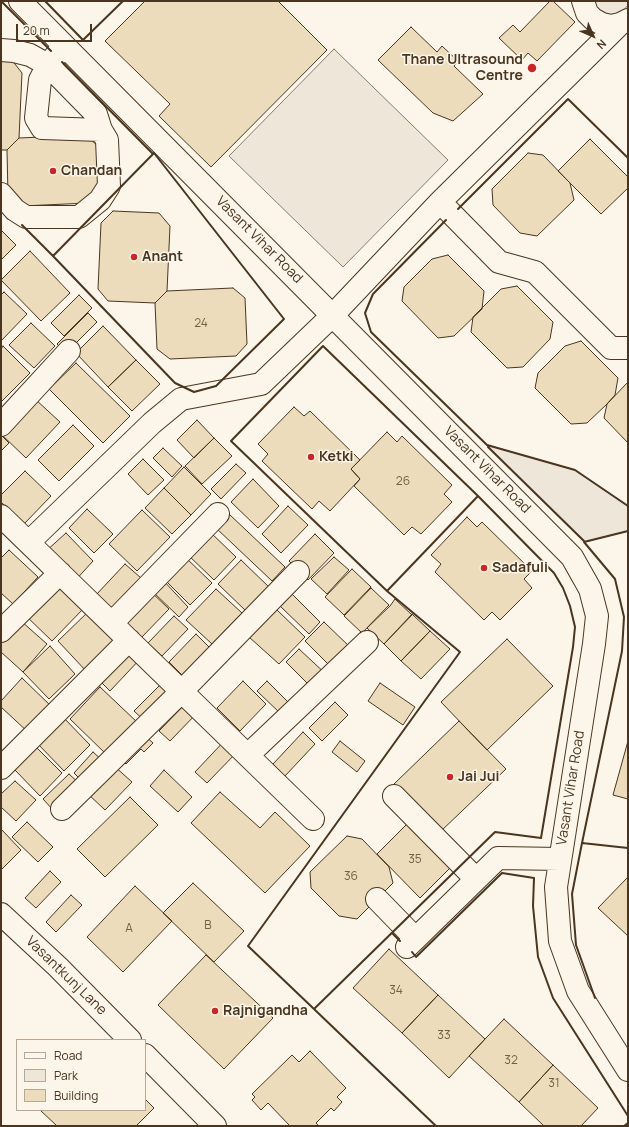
<!DOCTYPE html>
<html>
<head>
<meta charset="utf-8">
<style>
	body { margin:0 }
	#map { position:relative; width:629px; height:1127px; overflow:hidden; background:#fbf6e9; font-family:Manrope,sans-serif }
	canvas { display:block }
	.frame { position:absolute; inset:0; border:2px solid #4a3520; pointer-events:none }
	.legend { position:absolute; left:16px; top:1039px; width:130px; height:72px; box-sizing:border-box; background:#fbf6e9; border:1px solid #b4a999; margin:0; padding:5px 7px; list-style:none; font-size:12px; color:#4a3520 }
	.legend li { display:flex; align-items:center; gap:8px; height:20px }
	.legend b { width:20px; border:1px solid #b4a999 }
	.north { position:absolute; left:573px; top:16px; width:40px; height:40px; -webkit-text-stroke:3px #fbf6e9; paint-order:stroke; rotate:135deg; font-size:11px; font-weight:700; line-height:16px; text-align:center; color:#4a3520 }
	.north::after { content:''; display:block; margin:auto; width:14px; height:18px; background:#4a3520; clip-path:polygon(50% 0,100% 100%,50% 72%,0 100%) }
	.scale { position:absolute; left:16px; top:24px; width:76px; height:18px; box-sizing:border-box; border:2px solid #4a3520; border-top:0; padding-left:5px; font-size:12px; line-height:14px; white-space:nowrap; color:#4a3520; -webkit-text-stroke:3px #fbf6e9; paint-order:stroke }
</style>
</head>
<body>
<div id="map">
<canvas width="629" height="1127"></canvas>
<div class="frame"></div>
<ul class="legend">
<li><b style="height:5px;background:#fbf6e9"></b>Road</li>
<li><b style="height:11px;background:#ede6d9"></b>Park</li>
<li><b style="height:11px;background:#ecdcbc"></b>Building</li>
</ul>
<div class="north">N</div>
<div class="scale">20 m</div>
</div>
<script>
const context = document.querySelector('canvas').getContext('2d');
context.lineJoin = 'round';
function fillPath(path, color) {
  context.fillStyle = color;
  context.fill(path, 'evenodd');
}
function poly(rows) {
  const path = new Path2D();
  for (const r of rows) {
    path.moveTo(r[0], r[1]);
    for (let i = 2; i < r.length; i += 2) path.lineTo(r[i], r[i + 1]);
  }
  return path;
}
function trace(path, color, width, dash) {
  context.strokeStyle = color;
  context.lineWidth = width;
  context.lineCap = dash ? 'butt' : 'round';
  context.setLineDash(dash || []);
  context.stroke(path);
}
function drawText(font, color, halo, rows, align = 'center') {
  context.font = font + ' Manrope,sans-serif';
  context.lineWidth = 3;
  context.setLineDash([]);
  context.textBaseline = 'middle';
  context.strokeStyle = halo;
  context.fillStyle = color;
  for (const [text, x, y, turn = 0] of rows) {
    context.save();
    context.translate(x, y);
    context.rotate((+turn || 0) * Math.PI / 180);
    context.textAlign = isNaN(turn) ? turn : align;
    if (halo) context.strokeText(text, 0, 0);
    context.fillText(text, 0, 0);
    context.restore();
  }
}
const green = poly([
	[593,1,628,1,628,5,623,11,611,16,600,12,593,1],
	[334,49,448,160,343,267,229,156,334,49],
	[487,445,575,470,628,506,628,531,584,542,487,445]
]);
const building = poly([
	[145,1,278,1,327,50,211,167,159,116,170,104,105,41,145,1],
	[550,1,553,1,575,22,537,61,528,53,522,60,499,38,513,25,520,32,550,1],
	[411,27,437,52,442,46,458,61,454,66,483,94,453,121,433,113,378,60,411,27],
	[1,59,11,59,22,73,19,138,7,150,1,150,1,59],
	[85,135,97,145,99,191,88,203,22,206,8,196,7,150,19,138,85,135],
	[590,139,628,177,628,188,601,214,558,171,590,139],
	[528,153,543,155,570,183,574,200,537,236,520,233,493,205,492,189,528,153],
	[113,211,159,213,170,226,167,291,155,303,108,301,98,289,101,223,113,211],
	[1,230,16,245,1,260,1,230],
	[30,251,70,293,41,321,1,280,30,251],
	[448,255,484,291,482,309,454,336,438,338,402,301,404,287,432,259,448,255],
	[517,286,553,322,550,339,523,367,507,368,471,332,473,317,501,289,517,286],
	[233,288,245,298,247,344,236,356,170,359,157,349,155,303,167,291,233,288],
	[4,292,27,314,1,341,1,295,4,292],
	[79,295,92,308,64,336,51,323,79,295],
	[88,313,97,322,66,353,57,344,88,313],
	[31,323,55,346,34,368,9,345,31,323],
	[103,326,136,360,108,387,76,353,103,326],
	[581,341,618,378,615,395,607,404,587,423,571,424,535,388,538,373,565,346,581,341],
	[3,346,30,373,1,402,1,349,3,346],
	[136,360,160,384,132,411,108,387,136,360],
	[76,363,130,416,103,443,49,389,76,363],
	[628,382,628,443,604,418,607,404,628,382],
	[35,399,60,422,26,458,1,434,35,399],
	[294,407,304,416,310,411,360,460,351,469,360,479,330,511,319,501,312,509,262,461,268,454,258,444,294,407],
	[197,420,214,438,194,458,177,440,197,420],
	[73,425,94,446,59,481,38,460,73,425],
	[387,432,397,442,402,436,452,485,444,494,452,502,421,534,412,527,404,535,354,486,360,479,351,469,387,432],
	[1,435,9,443,1,451,1,435],
	[214,438,232,456,202,484,185,466,214,438],
	[163,448,182,466,172,477,153,458,163,448],
	[143,459,164,480,148,495,128,474,143,459],
	[236,464,246,473,221,499,211,489,236,464],
	[184,467,211,494,191,515,164,488,184,467],
	[25,471,51,496,24,524,1,502,1,495,25,471],
	[253,479,279,506,258,528,231,502,253,479],
	[164,488,191,515,172,534,145,508,164,488],
	[288,506,308,525,281,553,262,534,288,506],
	[87,509,113,534,94,553,69,528,87,509],
	[142,510,170,537,137,571,109,544,142,510],
	[229,514,285,567,272,581,216,528,229,514],
	[467,517,477,527,482,522,532,571,524,579,532,588,500,620,492,612,484,620,435,572,441,564,431,555,467,517],
	[208,530,236,557,214,580,186,553,208,530],
	[66,533,93,561,73,583,45,552,66,533],
	[315,534,334,553,308,580,289,561,315,534],
	[9,550,38,577,13,604,1,593,1,558,9,550],
	[184,556,212,583,190,605,163,578,184,556],
	[334,557,349,570,327,594,311,579,334,557],
	[241,560,270,588,247,612,218,584,241,560],
	[125,564,141,578,110,610,95,596,125,564],
	[352,569,371,587,344,615,325,597,352,569],
	[162,579,188,607,179,617,150,589,162,579],
	[57,580,85,607,52,641,24,614,57,580],
	[147,588,169,609,139,640,118,619,147,588],
	[371,588,389,605,362,633,344,616,371,588],
	[216,589,242,613,212,644,186,620,216,589],
	[291,593,320,622,309,634,279,605,291,593],
	[395,599,412,615,384,644,367,628,390,606,395,599],
	[276,609,305,637,279,664,249,637,276,609],
	[90,610,119,641,87,672,58,641,90,610],
	[412,614,430,631,401,661,384,644,412,614],
	[174,616,188,629,162,656,148,643,174,616],
	[21,621,47,644,23,672,1,652,1,643,21,621],
	[324,622,352,649,333,669,305,641,324,622],
	[430,631,450,649,421,679,401,661,430,631],
	[196,634,212,650,185,678,169,662,196,634],
	[507,639,553,686,487,750,441,702,507,639],
	[130,645,142,657,110,691,98,679,130,645],
	[50,646,75,674,49,699,23,672,50,646],
	[299,649,328,676,314,690,286,662,299,649],
	[22,678,53,708,29,733,1,707,1,701,22,678],
	[165,680,176,692,146,722,134,711,165,680],
	[243,681,266,704,240,731,217,708,243,681],
	[267,681,291,705,282,715,257,691,267,681],
	[380,683,415,707,403,725,368,701,380,683],
	[100,687,138,723,107,755,70,719,100,687],
	[188,701,199,711,170,741,159,731,188,701],
	[335,702,348,715,322,741,309,728,335,702],
	[62,716,90,745,64,771,36,742,62,716],
	[459,721,506,769,440,832,394,784,459,721],
	[303,732,315,744,285,776,273,764,303,732],
	[142,733,153,743,144,752,141,749,126,764,119,757,142,733],
	[228,737,240,749,207,783,195,772,228,737],
	[340,741,365,761,357,772,332,752,340,741],
	[628,741,628,799,613,795,628,741],
	[37,748,62,773,40,796,15,770,37,748],
	[93,752,103,761,83,782,74,773,93,752],
	[113,765,132,782,105,810,87,793,113,765],
	[164,770,192,797,178,812,150,786,164,770],
	[69,774,81,785,54,811,43,799,69,774],
	[15,781,36,800,16,821,1,807,1,794,15,781],
	[220,792,260,828,275,812,310,846,265,893,191,823,220,792],
	[130,797,158,825,105,877,77,849,130,797],
	[27,822,53,847,38,862,12,837,27,822],
	[409,822,452,866,420,898,377,854,409,822],
	[1,829,21,850,1,870,1,829],
	[347,836,362,839,389,867,393,883,357,919,339,916,311,888,310,872,347,836],
	[50,871,61,882,36,908,25,898,50,871],
	[628,877,628,936,598,908,628,877],
	[193,883,244,931,214,962,163,913,193,883],
	[135,886,172,921,123,972,87,937,135,886],
	[71,895,82,905,56,932,46,922,71,895],
	[389,949,438,995,402,1033,353,988,389,949],
	[206,955,273,1018,224,1069,158,1005,206,955],
	[438,995,485,1039,449,1078,402,1033,438,995],
	[504,1019,553,1065,519,1102,469,1056,504,1019],
	[310,1051,346,1088,337,1097,342,1102,334,1111,331,1108,316,1123,319,1126,290,1126,268,1103,261,1110,252,1100,255,1097,252,1094,292,1055,299,1062,310,1051],
	[553,1065,598,1108,581,1126,544,1126,519,1102,553,1065],
	[145,1099,154,1108,136,1126,57,1126,40,1110,145,1110,145,1099]
]);
const minor = poly([
	[20,1,572,557,590,589,597,616,594,644,556,887,560,941,578,991,628,1070],
	[583,1,587,13,593,19,602,24,611,26,620,24,628,20],
	[1,50,14,51,30,55,48,65,96,114,101,130,107,140,109,186,100,200,79,217,26,217,15,210,1,194],
	[57,54,48,65,40,80,36,118,42,128,101,130],
	[440,202,499,262,535,272,611,348,628,348],
	[1,425,69,351],
	[1,516,313,819],
	[29,542,152,423,181,399,261,384,333,315,440,202,620,24],
	[112,623,218,514],
	[1,631,60,573],
	[248,755,367,642],
	[1,768,129,640],
	[394,796,476,879],
	[62,809,182,691,298,572],
	[377,899,415,938],
	[1,914,58,967,130,1040],
	[407,947,498,858,560,859],
	[145,1055,215,1126]
]);
const wall = poly([
	[1,1,51,51],
	[45,1,83,40,123,1],
	[62,62,153,154],
	[154,153,284,319,216,386,194,392,175,383,53,256,154,153],
	[458,209,568,99,628,158],
	[446,220,373,294,365,313,371,332,487,445,575,470,628,506],
	[22,225,53,256,53,255],
	[323,346,478,496,387,591,231,441,323,346],
	[488,447,585,542],
	[478,496,554,573,563,588,570,606,575,627,573,647,541,838,495,832,314,1009,248,946,460,652,387,591,478,496],
	[628,531,584,542,615,579,624,617,622,651,582,843,628,848],
	[584,843,582,843,572,894,576,945,595,998],
	[392,933,400,941],
	[412,952,416,957,502,873,534,878,533,906,538,957,553,998,628,1116],
	[315,1008,314,1009,436,1126],
	[624,1126,628,1123]
]);
const markers = [
	[532,68,5,"#c62828"],
	[53,171,4,"#c62828"],
	[134,257,4,"#c62828"],
	[311,457,4,"#c62828"],
	[484,568,4,"#c62828"],
	[450,777,4,"#c62828"],
	[215,1011,4,"#c62828"]
];
const numberNames = [
	["24",201,324],
	["26",403,482],
	["35",415,860],
	["36",351,877],
	["B",208,926],
	["A",129,929],
	["34",396,991],
	["33",444,1036],
	["32",511,1061],
	["31",554,1084]
];
const poiNames = [
	["Thane Ultrasound",523,60,"right"],
	["Centre",523,76,"right"],
	["Chandan",61,171],
	["Anant",142,257],
	["Ketki",319,457],
	["Sadafuli",492,568],
	["Jai Jui",458,777],
	["Rajnigandha",223,1011]
];
const streetNames = [
	["Vasant Vihar Road",259,240,45],
	["Vasant Vihar Road",487,470,45],
	["Vasant Vihar Road",571,788,-81],
	["Vasantkunj Lane",66,976,44]
];
fillPath(green, '#ede6d9');
trace(green, '#887966', 1);
fillPath(building, '#ecdcbc');
trace(building, '#4a3520', 1);
trace(minor, '#4a3520', 24);
trace(minor, '#fbf6e9', 22);
trace(wall, '#4a3520', 2);
for (const [x, y, r, color] of markers) {
  const dot = new Path2D();
  dot.arc(x, y, r, 0, 2 * Math.PI);
  context.fillStyle = color;
  context.fill(dot);
  trace(dot, '#fbf6e9', 1.5);
}
drawText('12px', '#725f47', null, numberNames);
drawText('bold 14px', '#4a3520', '#fbf6e9', poiNames, 'left');
drawText('14px', '#4a3520', '#fbf6e9', streetNames);
</script>
</body>
</html>
